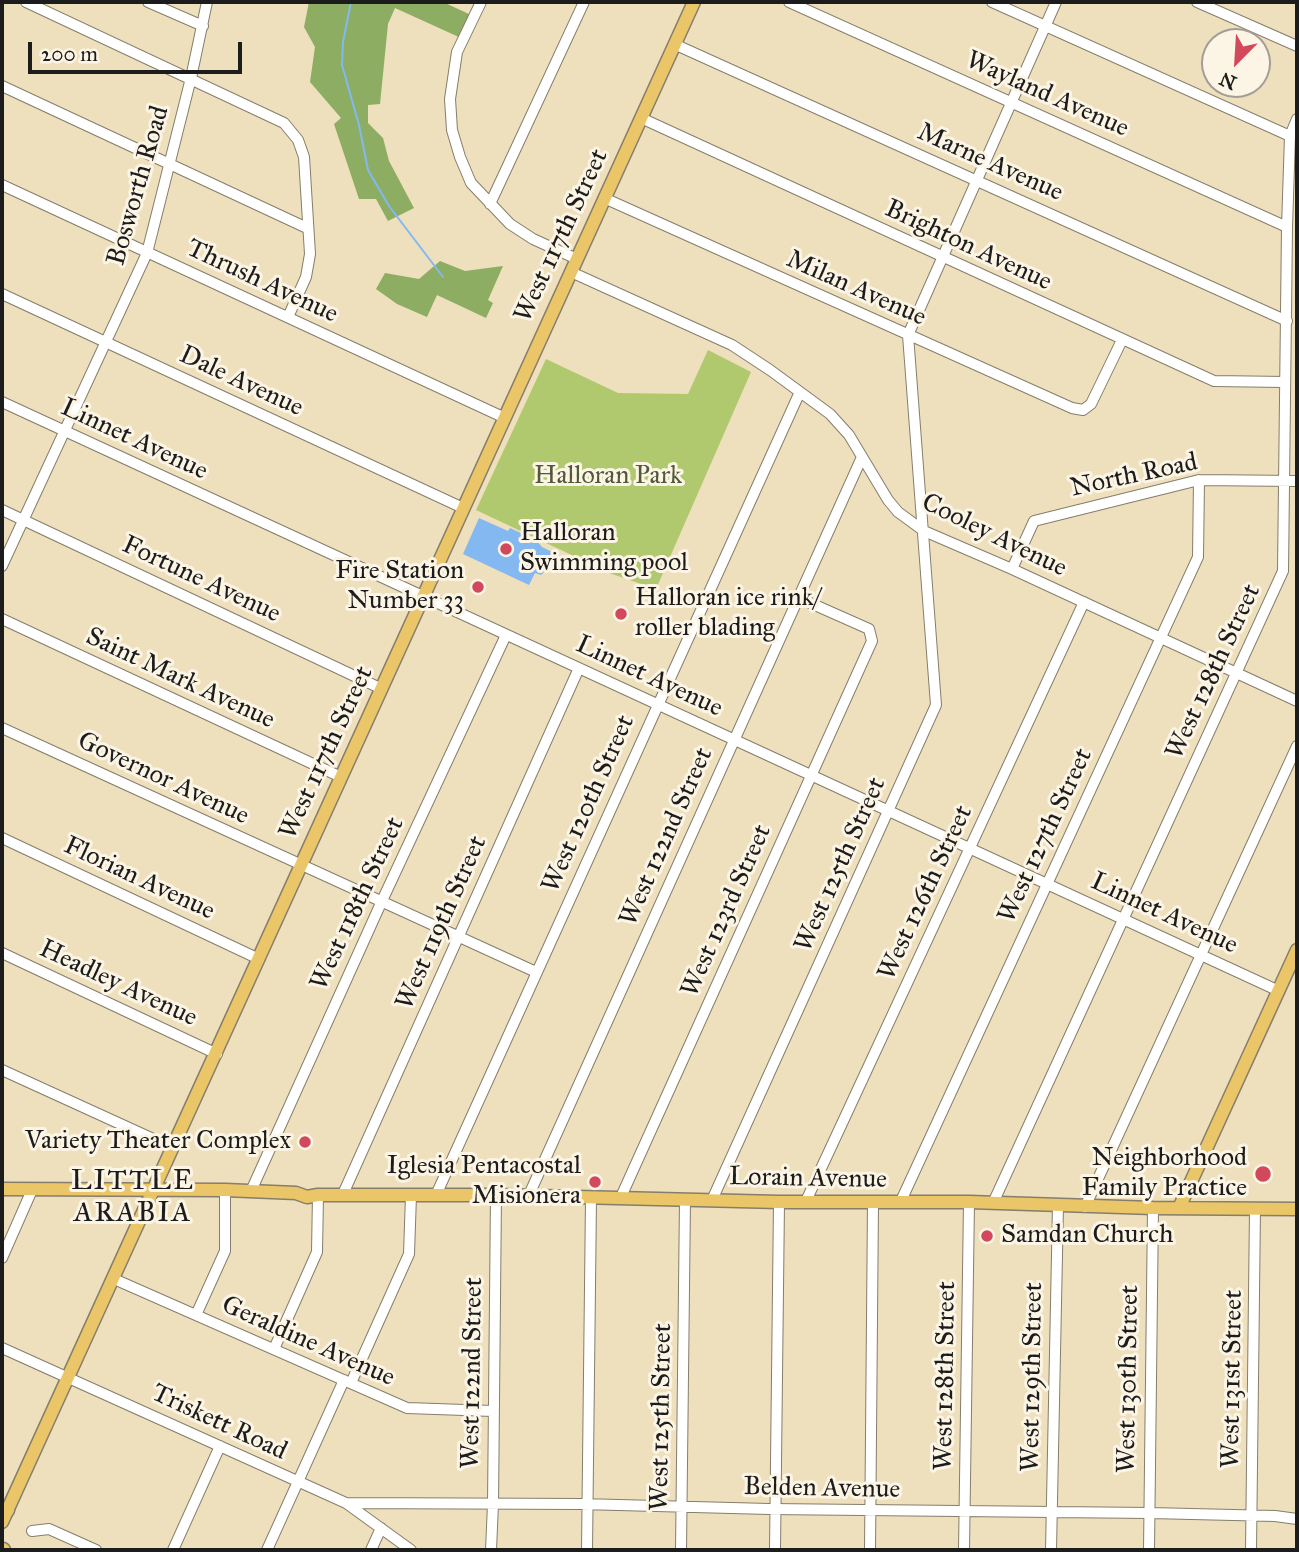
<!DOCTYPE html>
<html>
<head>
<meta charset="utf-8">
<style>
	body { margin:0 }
	#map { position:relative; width:1299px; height:1552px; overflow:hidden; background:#eedfbd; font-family:"IM FELL Great Primer",serif }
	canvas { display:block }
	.frame { position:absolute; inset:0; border:4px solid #1c1c1c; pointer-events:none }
	.north { position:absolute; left:1201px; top:28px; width:70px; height:70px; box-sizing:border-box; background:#fcf5e5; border:2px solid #a29e95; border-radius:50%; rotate:204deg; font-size:19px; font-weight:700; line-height:28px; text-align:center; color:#1c1c1c }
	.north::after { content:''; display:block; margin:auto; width:24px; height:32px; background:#d1495b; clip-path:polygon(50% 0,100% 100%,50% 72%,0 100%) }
	.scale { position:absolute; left:28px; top:42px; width:214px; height:32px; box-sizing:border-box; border:4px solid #1c1c1c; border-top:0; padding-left:9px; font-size:21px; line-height:24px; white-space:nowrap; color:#1c1c1c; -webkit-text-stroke:5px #fcf5e5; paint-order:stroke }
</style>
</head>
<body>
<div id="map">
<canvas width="1299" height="1552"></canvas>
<div class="frame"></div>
<div class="north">N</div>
<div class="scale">200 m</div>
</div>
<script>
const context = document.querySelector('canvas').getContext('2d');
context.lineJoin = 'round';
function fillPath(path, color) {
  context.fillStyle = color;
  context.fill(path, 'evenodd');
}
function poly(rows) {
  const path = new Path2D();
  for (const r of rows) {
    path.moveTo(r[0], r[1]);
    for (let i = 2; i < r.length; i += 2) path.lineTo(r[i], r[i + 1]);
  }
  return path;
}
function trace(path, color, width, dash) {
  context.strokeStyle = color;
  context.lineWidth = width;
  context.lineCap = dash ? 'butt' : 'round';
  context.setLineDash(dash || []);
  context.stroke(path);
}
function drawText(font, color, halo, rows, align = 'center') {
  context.font = font + ' "IM FELL Great Primer",serif';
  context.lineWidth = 6;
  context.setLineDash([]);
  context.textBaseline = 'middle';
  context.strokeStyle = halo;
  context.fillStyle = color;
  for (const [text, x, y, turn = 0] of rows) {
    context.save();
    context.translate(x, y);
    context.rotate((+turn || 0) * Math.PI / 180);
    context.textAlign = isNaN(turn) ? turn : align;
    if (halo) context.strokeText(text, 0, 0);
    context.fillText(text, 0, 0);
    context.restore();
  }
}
const green = poly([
	[708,350,751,372,656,589,612,574,476,510,546,359,618,393,688,394]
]);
const forest = poly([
	[309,2,443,2,471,15,461,38,395,8,388,24,380,104,368,105,368,123,383,138,389,161,414,208,388,221,376,199,359,199,334,124,341,118,310,82,315,47,304,27],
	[440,261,465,271,503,266,488,300,493,303,486,318,437,295,427,317,397,304,376,289,385,273,419,279]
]);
const water = poly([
	[479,518,508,531,510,528,536,540,542,547,552,552,546,570,541,575,535,573,529,585,463,554]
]);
const stream = poly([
	[351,2,343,42,342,65,359,125,368,170,389,206,443,277]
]);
const minor = poly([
	[26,2,284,123,298,140,304,157,310,254,306,277,288,317],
	[148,2,203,26],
	[481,2,457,52,450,99,452,130,460,157,471,183,510,224,533,239,577,259],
	[789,2,1287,227],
	[992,2,1290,136],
	[1197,2,1297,46],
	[674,44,1287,321],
	[2,86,307,228],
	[641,118,1214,381,1285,382],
	[2,185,505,418],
	[604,198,1072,408,1083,410,1091,404,1122,340],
	[490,204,584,2],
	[571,272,732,345,770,370,830,414,849,435,888,500,898,512,924,531,1012,569,1297,701],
	[2,294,463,508],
	[2,402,1279,991],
	[2,510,382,689],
	[2,566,147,253,191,78,207,2],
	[1012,569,1034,521,1199,480,1297,481],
	[2,619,341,777],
	[2,728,536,972],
	[2,838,259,959],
	[2,953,217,1054],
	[2,1070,173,1148],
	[251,1191,381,903,506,635],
	[343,1194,579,668],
	[436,1195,799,394],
	[528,1197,862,457],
	[620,1199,872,641,869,629,799,598],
	[712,1200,936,705,908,335,1056,2],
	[806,1201,1084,602],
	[900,1203,1198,557,1199,480],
	[993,1203,1283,571,1287,227,1290,136,1297,119],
	[1085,1207,1297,746],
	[2,1258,32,1190],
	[114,1279,407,1408,493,1411],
	[196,1315,225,1251,225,1190],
	[2,1348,346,1503,411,1550],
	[274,1349,317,1252,318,1195],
	[351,1383,409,1254,411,1195],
	[346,1503,581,1504,769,1509,1150,1513,1275,1516,1297,1519],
	[32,1531,49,1529,96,1550],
	[173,1550,220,1446],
	[267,1550,344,1380],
	[371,1550,381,1528],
	[491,1550,493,1504,496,1195],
	[587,1550,591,1198],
	[681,1550,685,1200],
	[775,1550,779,1202],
	[870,1550,873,1203],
	[964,1550,969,1202],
	[1051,1550,1058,1205],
	[1149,1550,1153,1208],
	[1251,1550,1255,1209]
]);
const major = poly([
	[2,1189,225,1190,296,1193,307,1197,318,1195,496,1195,779,1202,969,1202,1153,1208,1297,1209],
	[1179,1208,1297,950],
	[2,1522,694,2]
]);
const highway = poly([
	[2,1514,7,1510],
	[2,1550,3,1550]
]);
const markers = [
	[506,549,7,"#d1495b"],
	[478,587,7,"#d1495b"],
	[621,614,7,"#d1495b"],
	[305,1142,7,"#d1495b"],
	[1263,1174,9,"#d1495b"],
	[595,1182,7,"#d1495b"],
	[987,1236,7,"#d1495b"]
];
const streetNames = [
	["Wayland Avenue",1047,95,24],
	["Marne Avenue",990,163,24],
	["Bosworth Road",139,186,-74],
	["West 117th Street",562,236,-65],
	["Brighton Avenue",968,246,25],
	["Thrush Avenue",262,282,25],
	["Milan Avenue",856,289,24],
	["Dale Avenue",241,382,25],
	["Linnet Avenue",134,440,25],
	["North Road",1134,476,-12],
	["Cooley Avenue",994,536,26],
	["Fortune Avenue",201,580,25],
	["West 128th Street",1214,672,-65],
	["Linnet Avenue",649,677,25],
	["Saint Mark Avenue",180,679,25],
	["West 117th Street",327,753,-65],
	["Governor Avenue",163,779,25],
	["West 120th Street",589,804,-66],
	["West 127th Street",1046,836,-65],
	["West 122nd Street",667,837,-66],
	["West 125th Street",841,865,-66],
	["Florian Avenue",139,879,25],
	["West 126th Street",926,893,-65],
	["West 118th Street",358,904,-65],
	["West 123rd Street",727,911,-66],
	["Linnet Avenue",1164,914,25],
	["West 119th Street",442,923,-66],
	["Headley Avenue",118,984,25],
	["Lorain Avenue",808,1179,1],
	["Geraldine Avenue",308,1342,24],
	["West 122nd Street",473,1373,-89],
	["West 128th Street",946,1376,-89],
	["West 129th Street",1033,1377,-89],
	["West 130th Street",1129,1379,-89],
	["West 131st Street",1233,1379,-89],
	["West 125th Street",662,1417,-89],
	["Triskett Road",219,1423,25],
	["Belden Avenue",822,1489,1]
];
const parkNames = [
	["Halloran Park",608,477]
];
const poiNames = [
	["Halloran",520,534,"left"],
	["Swimming pool",520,564,"left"],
	["Fire Station",464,572],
	["Number 33",464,602],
	["Halloran ice rink/",635,599,"left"],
	["roller blading",635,629,"left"],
	["Variety Theater Complex",291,1142],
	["Neighborhood",1247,1159],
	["Family Practice",1247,1189],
	["Iglesia Pentacostal",581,1167],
	["Misionera",581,1197],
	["Samdan Church",1001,1236,"left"]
];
const neighbourhoodNames = [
	["LITTLE",133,1182],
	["ARABIA",133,1214]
];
fillPath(green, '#b0c96f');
fillPath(forest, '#8cad62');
fillPath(water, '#83b8f1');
trace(stream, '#83b8f1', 2);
trace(minor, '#857e6c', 12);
trace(major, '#857e6c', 15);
trace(highway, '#857e6c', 17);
trace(minor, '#fff', 10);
trace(major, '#eac669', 12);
trace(highway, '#eac669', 14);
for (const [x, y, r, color] of markers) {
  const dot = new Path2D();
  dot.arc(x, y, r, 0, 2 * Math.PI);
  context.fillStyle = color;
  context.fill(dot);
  trace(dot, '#fcf5e5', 2.5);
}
drawText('26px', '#1c1c1c', '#fcf5e5', streetNames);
drawText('26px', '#505939', '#fcf5e5', parkNames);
drawText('26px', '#1c1c1c', '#fcf5e5', poiNames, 'right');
context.letterSpacing = '2px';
drawText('28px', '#1c1c1c', '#fcf5e5', neighbourhoodNames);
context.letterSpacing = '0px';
</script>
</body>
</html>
